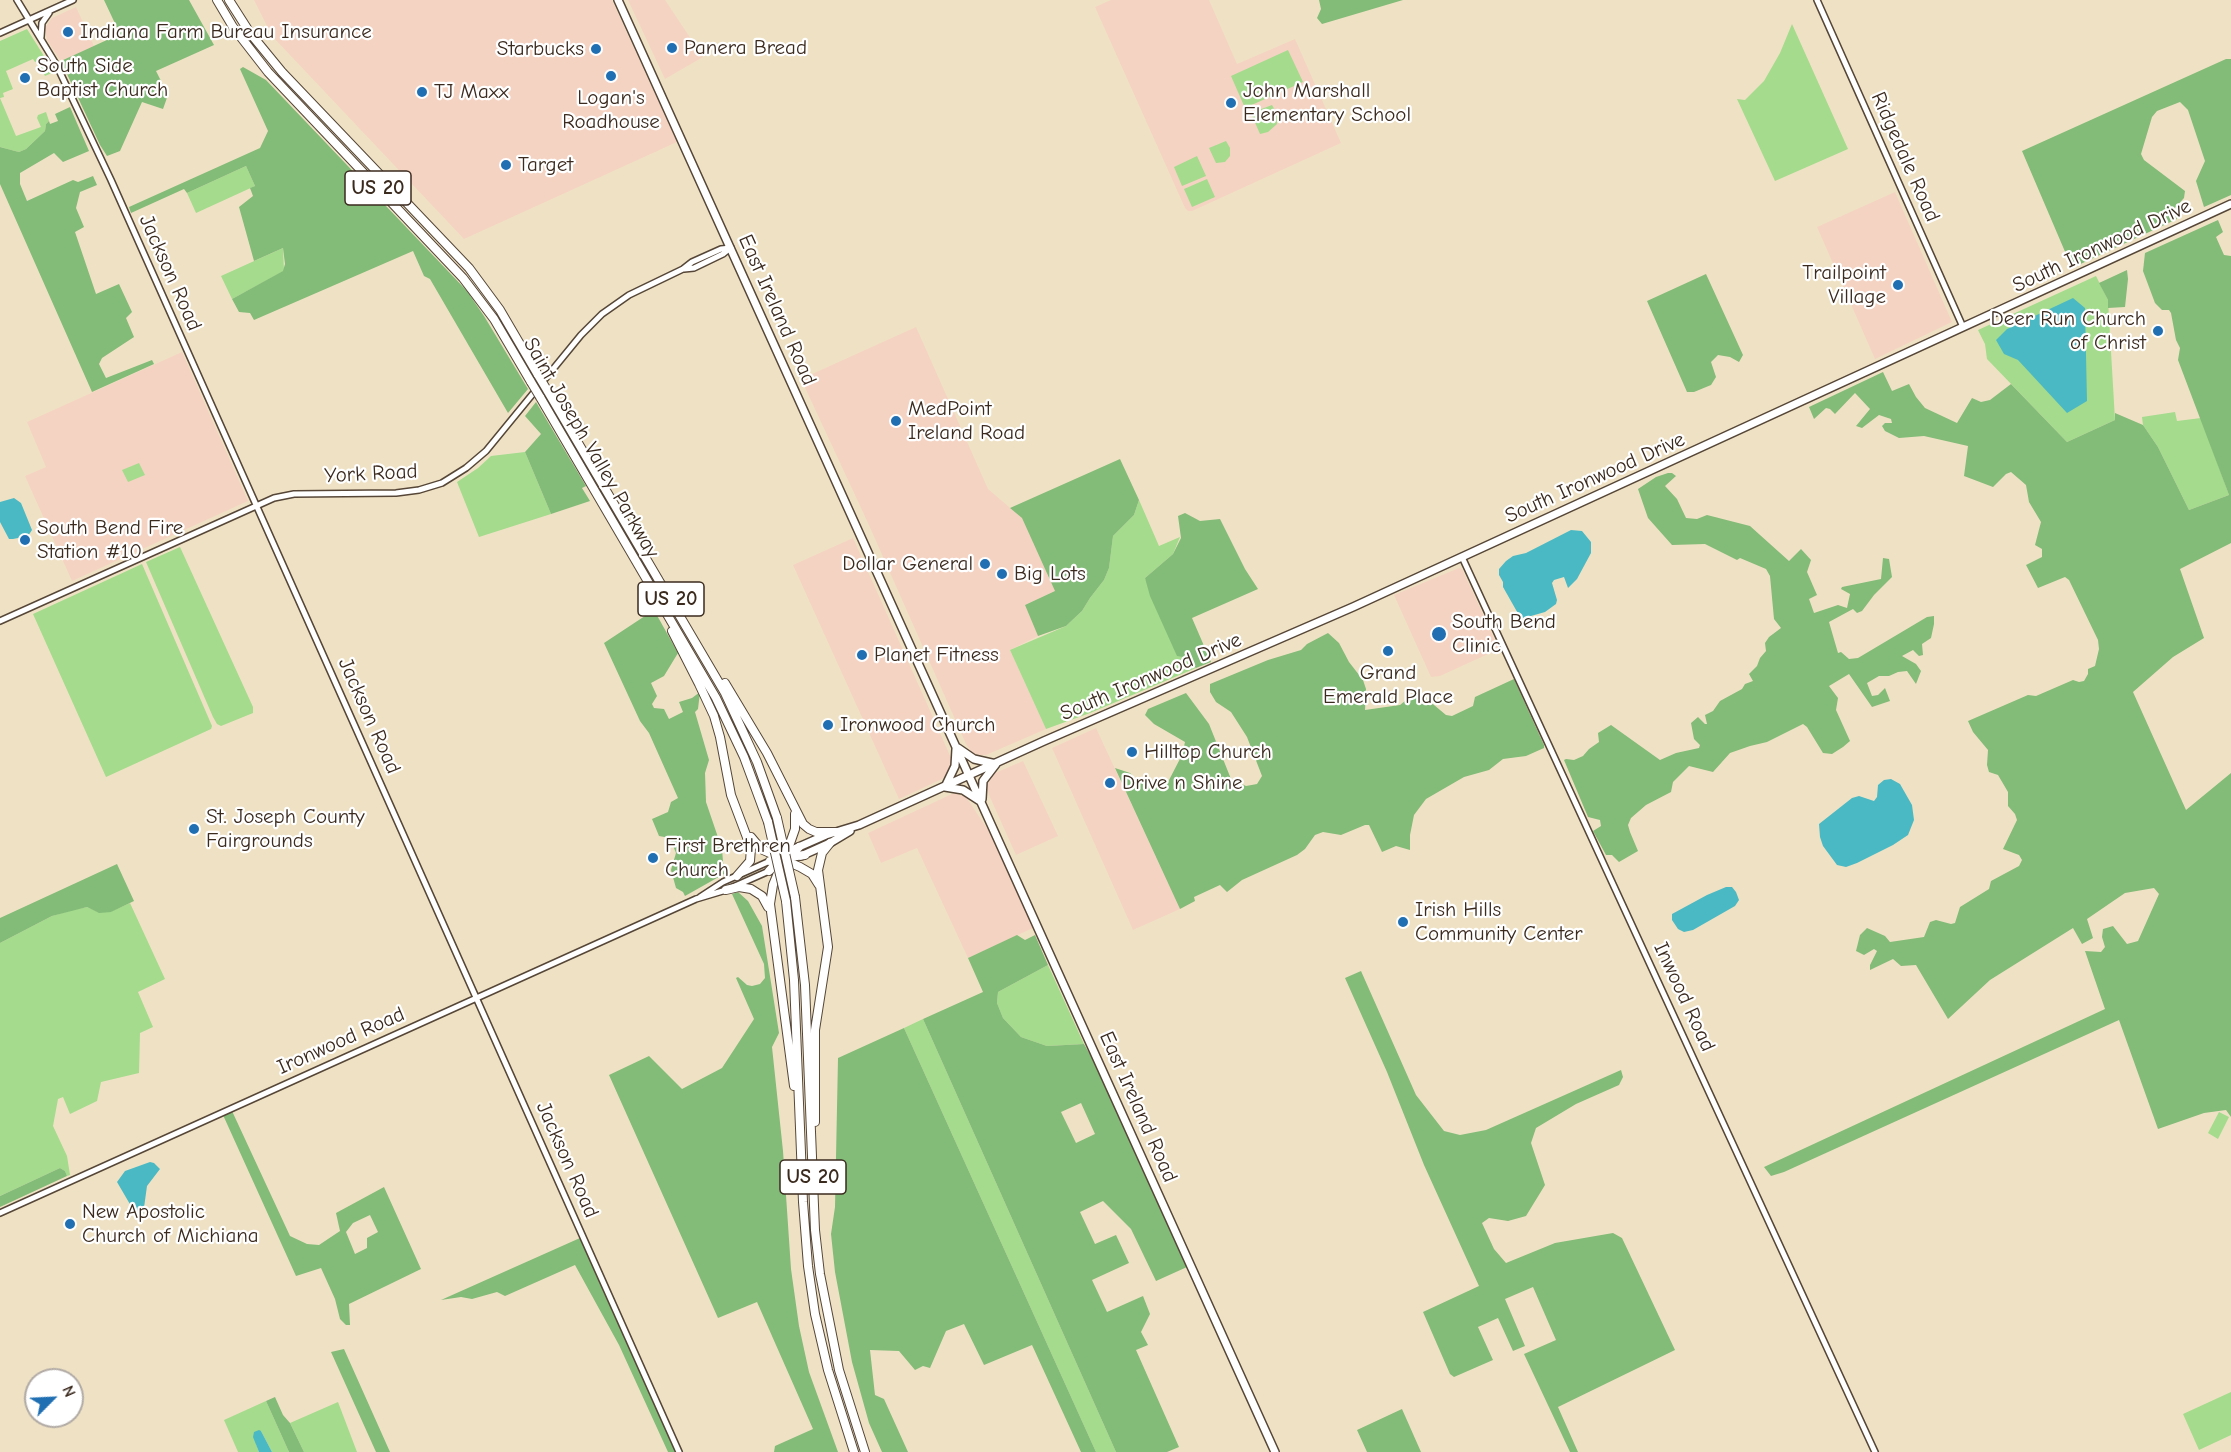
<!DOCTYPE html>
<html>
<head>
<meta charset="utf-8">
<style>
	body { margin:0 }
	#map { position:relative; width:2231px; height:1452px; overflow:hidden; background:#efe2c4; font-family:"Comic Neue",sans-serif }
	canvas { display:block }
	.north { position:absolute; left:24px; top:1368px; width:60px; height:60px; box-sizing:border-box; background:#fff; border:2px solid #b1aaa5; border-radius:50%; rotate:66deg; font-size:16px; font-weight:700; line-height:24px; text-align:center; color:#3b2a1e }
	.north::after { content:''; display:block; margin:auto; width:21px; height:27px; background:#1f6fb2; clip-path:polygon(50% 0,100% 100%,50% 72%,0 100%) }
</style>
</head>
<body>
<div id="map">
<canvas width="2231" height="1452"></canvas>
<div class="north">N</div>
</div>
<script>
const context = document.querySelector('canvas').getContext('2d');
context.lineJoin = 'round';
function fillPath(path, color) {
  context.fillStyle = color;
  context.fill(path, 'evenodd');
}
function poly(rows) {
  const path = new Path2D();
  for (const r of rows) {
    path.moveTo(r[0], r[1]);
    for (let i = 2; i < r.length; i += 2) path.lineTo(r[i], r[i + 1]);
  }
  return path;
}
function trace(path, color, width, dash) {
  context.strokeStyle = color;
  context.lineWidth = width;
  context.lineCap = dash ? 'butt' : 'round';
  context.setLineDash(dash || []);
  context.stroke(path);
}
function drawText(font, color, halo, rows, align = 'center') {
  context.font = font + ' "Comic Neue",sans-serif';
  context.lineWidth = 4.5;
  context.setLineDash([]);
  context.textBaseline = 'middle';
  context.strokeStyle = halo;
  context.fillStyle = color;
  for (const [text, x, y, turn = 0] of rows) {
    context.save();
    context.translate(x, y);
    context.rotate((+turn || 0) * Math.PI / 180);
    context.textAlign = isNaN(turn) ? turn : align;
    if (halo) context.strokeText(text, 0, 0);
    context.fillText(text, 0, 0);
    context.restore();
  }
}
const built = poly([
	[254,0,612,0,677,142,464,239,272,36],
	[628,0,665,0,703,57,665,79],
	[1111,0,1209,0,1237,64,1295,39,1341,143,1192,211,1188,211,1185,208,1095,7],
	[76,7,94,46,61,61,47,40,45,28,52,18],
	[1895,192,1952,322,1875,359,1817,227],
	[916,327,988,489,1022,518,1055,591,1025,605,1038,636,1010,650,1046,729,986,755,978,755,972,752,966,744,868,523,801,379],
	[182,352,248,501,72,581,25,476,46,467,27,422],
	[853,538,952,760,948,774,942,779,899,799,793,565],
	[1459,568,1462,569,1499,649,1440,676,1431,677,1394,595],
	[1096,728,1180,909,1133,930,1052,748],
	[1023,761,1058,836,1016,855,989,795,987,785,995,773],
	[952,794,957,794,966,797,988,830,1033,928,968,958,917,848,881,863,868,833]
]);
const green = poly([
	[1792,24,1848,149,1775,181,1737,99,1745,100,1764,81,1780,53],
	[27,29,54,72,45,76,38,61,35,62,33,59,6,71,13,89,3,93,4,97,0,98,16,136,41,127,37,118,38,115,46,112,49,121,46,124,45,131,26,149,19,152,0,147,0,41],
	[1288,50,1303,82,1245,108,1231,76],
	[1272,105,1277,114,1277,124,1268,132,1260,134,1251,113],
	[1226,141,1230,148,1230,156,1225,162,1216,163,1209,148],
	[1197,156,1206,176,1182,186,1174,167],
	[246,166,255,186,196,213,187,193],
	[1207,179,1215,197,1192,207,1184,189],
	[283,248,284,271,232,299,221,276],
	[2096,276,2108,300,2115,420,2067,442,1987,359,1985,344,1978,330],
	[2175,412,2177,421,2201,418,2229,495,2189,510,2158,447,2143,425,2142,417],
	[525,452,551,514,479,537,457,482,478,468,491,456],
	[139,463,145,475,128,482,122,470],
	[1139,500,1159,546,1180,537,1173,554,1145,578,1183,657,1196,668,1090,713,1046,729,1010,650,1066,626,1082,611,1090,598,1104,580,1109,568,1113,536,1134,515],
	[180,547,253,707,253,713,221,726,217,724,213,717,146,562],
	[142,564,212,726,211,729,106,777,33,614],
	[130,903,165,979,138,992,153,1027,140,1033,139,1073,101,1082,97,1101,70,1114,63,1097,58,1099,53,1126,67,1156,70,1175,67,1176,65,1171,60,1168,0,1196,0,943,52,916,72,910,87,907,98,912,110,912],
	[1048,965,1084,1044,1047,1046,1021,1037,1003,1018,997,1003,998,992],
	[923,1019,1116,1452,1096,1452,904,1028],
	[2219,1112,2229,1117,2218,1139,2208,1133],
	[2231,1392,2231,1435,2199,1450,2183,1414],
	[266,1401,289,1452,272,1452,261,1431,256,1444,259,1452,238,1452,224,1420],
	[338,1402,357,1452,304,1452,290,1423]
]);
const forest = poly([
	[104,0,189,0,214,45,156,71,168,95,163,109,142,102,120,151,107,156,100,145,61,61,120,34],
	[1319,0,1403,0,1322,24,1317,18,1321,9],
	[2226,59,2231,59,2231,195,2204,207,2196,181,2205,161,2188,110,2180,102,2157,111,2152,117,2141,154,2144,160,2185,191,2184,198,2173,210,2177,219,2072,268,2022,151],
	[243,67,266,80,467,291,484,316,528,389,508,413,430,279,424,276,413,251,254,320,250,313,239,312,232,299,283,271,285,264,283,248,254,261,239,207,253,196,250,188,255,186,246,166,187,193,184,189,131,213,129,207,260,148,268,131,240,69],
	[70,107,89,151,63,162,54,153,20,173,20,184,27,201,73,180,78,182,93,176,97,185,80,192,76,208,84,227,75,232,96,294,119,284,132,312,126,318,134,337,102,358,99,364,106,378,152,360,154,364,92,392,0,184,0,147,19,152,26,149,45,131,46,124,49,121,50,124,58,121,55,114],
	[2218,220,2223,232,2216,237,2224,255,2231,256,2231,543,2180,569,2204,638,2173,657,2133,692,2186,810,2231,773,2231,1117,2226,1110,2204,1113,2158,1129,2119,1020,1784,1172,1771,1176,1764,1167,2105,1009,2085,951,2101,952,2105,947,2102,937,2103,929,2113,926,2127,944,2138,941,2159,894,2154,888,2125,893,2087,919,2093,938,2082,944,2073,928,1990,980,1948,1019,1916,965,1901,966,1893,959,1870,970,1870,965,1877,951,1874,949,1864,955,1856,951,1860,935,1867,928,1885,936,1890,942,1924,937,1930,922,1936,920,1951,924,1955,923,1960,907,1989,889,1991,881,2019,866,2022,860,2019,855,2003,849,2017,820,2015,814,2008,806,2008,792,1998,775,1989,772,1987,765,1988,750,1973,732,1968,721,2028,695,2036,696,2073,680,2079,682,2084,681,2088,674,2088,669,2095,666,2099,649,2098,640,2069,580,2065,577,2038,588,2026,565,2042,557,2042,549,2035,545,2041,522,2029,502,2026,485,2011,472,2006,474,1993,487,1964,476,1968,446,1924,436,1899,438,1885,431,1882,426,1885,423,1892,423,1891,419,1879,415,1862,428,1856,426,1870,409,1855,393,1835,414,1830,409,1826,408,1814,419,1809,407,1883,372,1892,391,1909,384,1916,397,1925,408,1957,423,1972,398,1981,402,1990,400,2011,384,2067,442,2115,420,2115,413,2143,425,2158,447,2189,510,2229,495,2178,360,2180,348,2176,340,2171,313,2169,310,2162,310,2155,303,2143,271,2145,253],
	[2127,270,2128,279,2125,307,2108,308,2108,300,2099,283],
	[1706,274,1743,355,1739,362,1730,357,1718,355,1711,362,1716,377,1711,385,1694,392,1687,392,1647,301],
	[536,402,586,486,582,488,590,501,551,514,525,452,541,434,525,416],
	[1120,459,1139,500,1134,515,1113,536,1109,568,1104,580,1090,598,1082,611,1066,626,1038,636,1025,605,1055,591,1022,518,1010,508],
	[1668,473,1672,473,1676,476,1665,486,1677,499,1686,518,1697,519,1707,515,1750,526,1789,561,1801,549,1811,560,1807,572,1817,595,1809,599,1814,613,1838,605,1847,608,1850,594,1841,589,1842,587,1881,579,1883,558,1889,559,1892,577,1874,595,1862,611,1857,613,1853,609,1829,622,1838,653,1841,652,1849,659,1858,658,1927,617,1934,616,1934,624,1931,638,1922,644,1923,655,1919,656,1913,650,1902,656,1916,664,1921,671,1916,684,1907,671,1898,672,1889,676,1879,676,1867,683,1872,696,1878,695,1885,688,1890,701,1872,707,1849,674,1829,686,1838,698,1836,710,1850,741,1843,747,1832,754,1823,753,1807,727,1803,724,1767,742,1750,746,1730,753,1713,772,1689,766,1673,782,1671,792,1646,805,1631,818,1628,825,1630,832,1638,851,1619,862,1612,855,1606,855,1593,831,1601,826,1600,820,1588,817,1564,760,1566,759,1574,760,1583,756,1589,749,1599,742,1598,733,1611,725,1660,760,1676,753,1699,748,1700,745,1694,739,1691,723,1698,717,1705,724,1707,724,1705,715,1713,711,1720,701,1742,689,1745,684,1753,681,1749,674,1757,666,1760,658,1766,651,1765,643,1769,637,1781,628,1774,619,1770,576,1766,569,1740,558,1737,560,1705,544,1672,545,1648,518,1638,489,1656,477],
	[1185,513,1200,521,1220,519,1245,569,1258,589,1192,618,1211,662,1196,668,1183,657,1177,656,1150,596,1145,578,1173,554,1181,538,1178,516],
	[654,610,678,653,664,676,651,683,657,696,652,704,654,708,664,709,669,719,683,712,679,702,692,698,700,692,698,709,695,712,709,760,705,773,706,802,722,849,724,874,685,896,683,892,676,888,671,870,676,853,670,838,659,836,652,819,668,812,671,802,678,798,649,733,640,721,604,643],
	[1328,633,1339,643,1349,662,1363,680,1366,689,1365,710,1400,705,1410,697,1422,695,1446,715,1452,716,1473,706,1475,697,1514,679,1544,745,1544,748,1526,756,1503,759,1489,770,1464,777,1426,799,1414,815,1410,835,1410,850,1396,846,1382,852,1369,825,1365,825,1341,835,1323,832,1315,835,1305,849,1297,855,1242,880,1227,892,1220,885,1194,897,1195,901,1180,909,1115,768,1130,773,1136,779,1149,786,1168,782,1182,755,1185,742,1154,724,1145,715,1148,709,1186,693,1209,724,1231,779,1246,786,1257,784,1262,776,1247,737,1231,712,1216,702,1210,692,1210,684,1268,660,1301,650,1307,644],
	[117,864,134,901,111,912,99,913,87,907,52,916,0,943,0,918],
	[738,892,748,901,762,926,779,1033,772,1047,783,1151,791,1269,799,1326,809,1372,838,1452,774,1452,775,1446,813,1429,757,1302,718,1318,609,1075,649,1056,682,1089,722,1068,754,1019,736,978,738,977,747,985,752,986,760,984,765,978,764,964,732,894],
	[1017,935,1025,940,1035,935,1048,965,998,992,997,1003,1003,1018,1021,1037,1047,1046,1084,1044,1100,1072,1187,1267,1156,1281,1131,1229,1103,1201,1080,1212,1095,1244,1116,1235,1129,1263,1092,1280,1107,1312,1143,1296,1150,1314,1141,1332,1148,1345,1136,1350,1179,1447,1167,1452,1116,1452,923,1019,983,992,968,958],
	[1081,1103,1095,1134,1076,1143,1061,1112],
	[1361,971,1416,1095,1444,1131,1460,1135,1486,1130,1621,1070,1623,1077,1619,1085,1576,1104,1536,1128,1531,1143,1545,1185,1526,1216,1508,1221,1489,1218,1482,1223,1494,1249,1506,1263,1555,1243,1613,1233,1622,1238,1675,1350,1558,1407,1578,1452,1570,1452,1524,1354,1556,1340,1533,1287,1505,1299,1525,1346,1513,1351,1498,1318,1478,1327,1493,1360,1454,1377,1450,1374,1423,1312,1479,1286,1424,1165,1387,1072,1345,978],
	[904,1028,1096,1452,1081,1452,1032,1345,984,1365,964,1324,946,1331,930,1368,923,1366,915,1370,899,1351,870,1350,875,1395,884,1399,908,1452,882,1452,869,1423,852,1362,835,1272,831,1234,835,1207,838,1058],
	[232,1111,290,1236,307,1244,319,1245,340,1231,336,1213,384,1187,421,1269,349,1304,350,1325,346,1325,340,1319,335,1299,321,1268,296,1276,223,1115],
	[370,1215,378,1232,367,1238,367,1248,355,1254,346,1232,353,1223],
	[60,1168,65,1171,67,1176,0,1207,0,1196],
	[580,1238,676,1452,668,1452,619,1345,575,1265,505,1296,497,1292,472,1299,461,1297,441,1300],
	[344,1349,390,1452,376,1452,331,1352],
	[275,1397,283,1415,290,1423,304,1452,289,1452,266,1401],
	[1402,1409,1421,1452,1367,1452,1357,1430]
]);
const water = poly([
	[2073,298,2085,308,2087,401,2067,413,2018,360,2004,354,1996,340,2007,329],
	[14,498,21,503,32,530,28,536,13,539,9,539,0,522,0,502],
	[1571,530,1582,531,1591,542,1591,553,1577,579,1568,588,1564,577,1554,580,1552,583,1557,600,1556,604,1545,612,1524,618,1520,617,1503,587,1503,582,1499,575,1499,569,1506,561,1513,556,1526,553],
	[1891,779,1900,784,1912,805,1914,820,1908,835,1893,845,1857,863,1846,867,1837,865,1823,846,1820,837,1819,824,1852,798,1859,796,1874,801,1877,797,1878,785,1884,780],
	[1726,887,1732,887,1736,892,1739,900,1735,906,1693,930,1684,932,1678,929,1672,920,1672,914,1707,895],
	[150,1162,154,1163,160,1169,147,1186,143,1215,138,1218,117,1182,125,1171],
	[259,1430,261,1431,272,1452,259,1452,253,1437,254,1432]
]);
const minor = poly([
	[17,0,56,64,111,180,679,1452],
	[1817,0,1963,327],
	[0,33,73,0],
	[41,37,42,23,49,13],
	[684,269,694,268,723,254,729,249],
	[1462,557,1875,1452],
	[0,621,274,498,294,494,396,493,419,490,442,483,466,468,486,451,581,335,602,314,629,295,683,269,692,262,721,249,731,248],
	[700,897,723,882,770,861],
	[0,1213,696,899,726,890,769,871]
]);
const major = poly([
	[618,0,1275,1452],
	[958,748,974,759,996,764,983,781,982,799],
	[956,749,955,766,945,787,963,790,980,801],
	[794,849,826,835,859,825,1044,741,1353,607,2231,204],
	[801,856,830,843,850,831]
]);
const highway = poly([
	[217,0,233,27,268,72,463,278,494,319,531,382],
	[229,0,250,33,282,72,469,268,500,310,538,375],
	[547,390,725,693,757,762,777,818],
	[540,397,716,698,744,757,768,822],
	[672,631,699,684,714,716,720,737,731,795,751,848,750,861,737,876],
	[725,683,767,753,803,824,809,829,816,832,836,832],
	[751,837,761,849,772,854,789,857,805,855],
	[770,861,784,860,800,867,812,874,819,885],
	[769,871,787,852,795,829,795,814],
	[726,890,739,887,751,889,762,896,768,907],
	[795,897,805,985,815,1230,820,1274,839,1370,865,1452],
	[786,901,794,980,803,1202,808,1266,815,1314,828,1370,854,1452],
	[794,1086,770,904,773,885,778,873,789,857,799,847],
	[815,1122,815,1030,828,947,818,870,822,853,830,843]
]);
const highwayBridge = poly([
	[538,375,547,390],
	[531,382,540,397],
	[777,818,795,897],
	[768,822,786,901]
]);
const markers = [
	[68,32,6,"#1f6fb2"],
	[672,48,6,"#1f6fb2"],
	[596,49,6,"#1f6fb2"],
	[611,76,6,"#1f6fb2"],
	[25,78,6,"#1f6fb2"],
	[422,92,6,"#1f6fb2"],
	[1231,103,6,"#1f6fb2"],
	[506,165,6,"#1f6fb2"],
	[1898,285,6,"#1f6fb2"],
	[2158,331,6,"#1f6fb2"],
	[896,421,6,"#1f6fb2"],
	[25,540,6,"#1f6fb2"],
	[985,564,6,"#1f6fb2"],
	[1002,574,6,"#1f6fb2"],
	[1439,634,8,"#1f6fb2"],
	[1388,651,6,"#1f6fb2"],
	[862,655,6,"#1f6fb2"],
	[828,725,6,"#1f6fb2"],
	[1132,752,6,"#1f6fb2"],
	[1110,783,6,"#1f6fb2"],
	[194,829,6,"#1f6fb2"],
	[653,858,6,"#1f6fb2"],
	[1403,922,6,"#1f6fb2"],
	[70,1224,6,"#1f6fb2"]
];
const shields = [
	[378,188,66],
	[671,599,66],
	[813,1177,66]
];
const shieldNames = [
	["US 20",378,188],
	["US 20",671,599],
	["US 20",813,1177]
];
const poiNames = [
	["Indiana Farm Bureau Insurance",80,32],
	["Panera Bread",684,48],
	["Starbucks",584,49,"right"],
	["South Side",37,66],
	["Baptist Church",37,90],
	["John Marshall",1243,91],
	["Elementary School",1243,115],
	["TJ Maxx",434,92],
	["Logan's",611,98,"center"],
	["Roadhouse",611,122,"center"],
	["Target",518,165],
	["Trailpoint",1886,273,"right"],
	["Village",1886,297,"right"],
	["Deer Run Church",2146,319,"right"],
	["of Christ",2146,343,"right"],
	["MedPoint",908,409],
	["Ireland Road",908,433],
	["South Bend Fire",37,528],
	["Station #10",37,552],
	["Dollar General",973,564,"right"],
	["Big Lots",1014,574],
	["South Bend",1452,622],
	["Clinic",1452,646],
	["Planet Fitness",874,655],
	["Grand",1388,673,"center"],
	["Emerald Place",1388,697,"center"],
	["Ironwood Church",840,725],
	["Hilltop Church",1144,752],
	["Drive n Shine",1122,783],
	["St. Joseph County",206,817],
	["Fairgrounds",206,841],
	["First Brethren",665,846],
	["Church",665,870],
	["Irish Hills",1415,910],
	["Community Center",1415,934],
	["New Apostolic",82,1212],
	["Church of Michiana",82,1236]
];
const streetNames = [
	["Ridgedale Road",1905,157,66],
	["South Ironwood Drive",2102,246,-25],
	["Jackson Road",170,273,66],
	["East Ireland Road",777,310,66],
	["Saint Joseph Valley Parkway",591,448,60],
	["York Road",371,474,-3],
	["South Ironwood Drive",1595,478,-24],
	["South Ironwood Drive",1151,677,-23],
	["Jackson Road",369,716,66],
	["Inwood Road",1684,997,65],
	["Ironwood Road",341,1041,-24],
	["East Ireland Road",1138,1107,66],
	["Jackson Road",567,1160,66]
];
fillPath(built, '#f5d3c2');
fillPath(green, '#a4db8d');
fillPath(forest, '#83bb78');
fillPath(water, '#4bb9c4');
trace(minor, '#564637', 8);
trace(major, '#564637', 10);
trace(highway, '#564637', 10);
trace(minor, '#fff', 5);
trace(major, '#fff', 7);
trace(highway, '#fff', 8);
trace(highwayBridge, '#564637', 10, []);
trace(highwayBridge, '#fff', 8);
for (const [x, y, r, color] of markers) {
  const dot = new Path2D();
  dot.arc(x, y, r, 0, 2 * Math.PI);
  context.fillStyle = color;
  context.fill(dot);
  trace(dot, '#fff', 2);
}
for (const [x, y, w] of shields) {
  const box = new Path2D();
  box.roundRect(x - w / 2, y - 17, w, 34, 4.5);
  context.fillStyle = '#fff';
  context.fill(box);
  trace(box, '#3b2a1e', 1.5);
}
drawText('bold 20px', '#3b2a1e', null, shieldNames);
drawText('21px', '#3b2a1e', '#fff', poiNames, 'left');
drawText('21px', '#3b2a1e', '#fff', streetNames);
</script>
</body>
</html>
